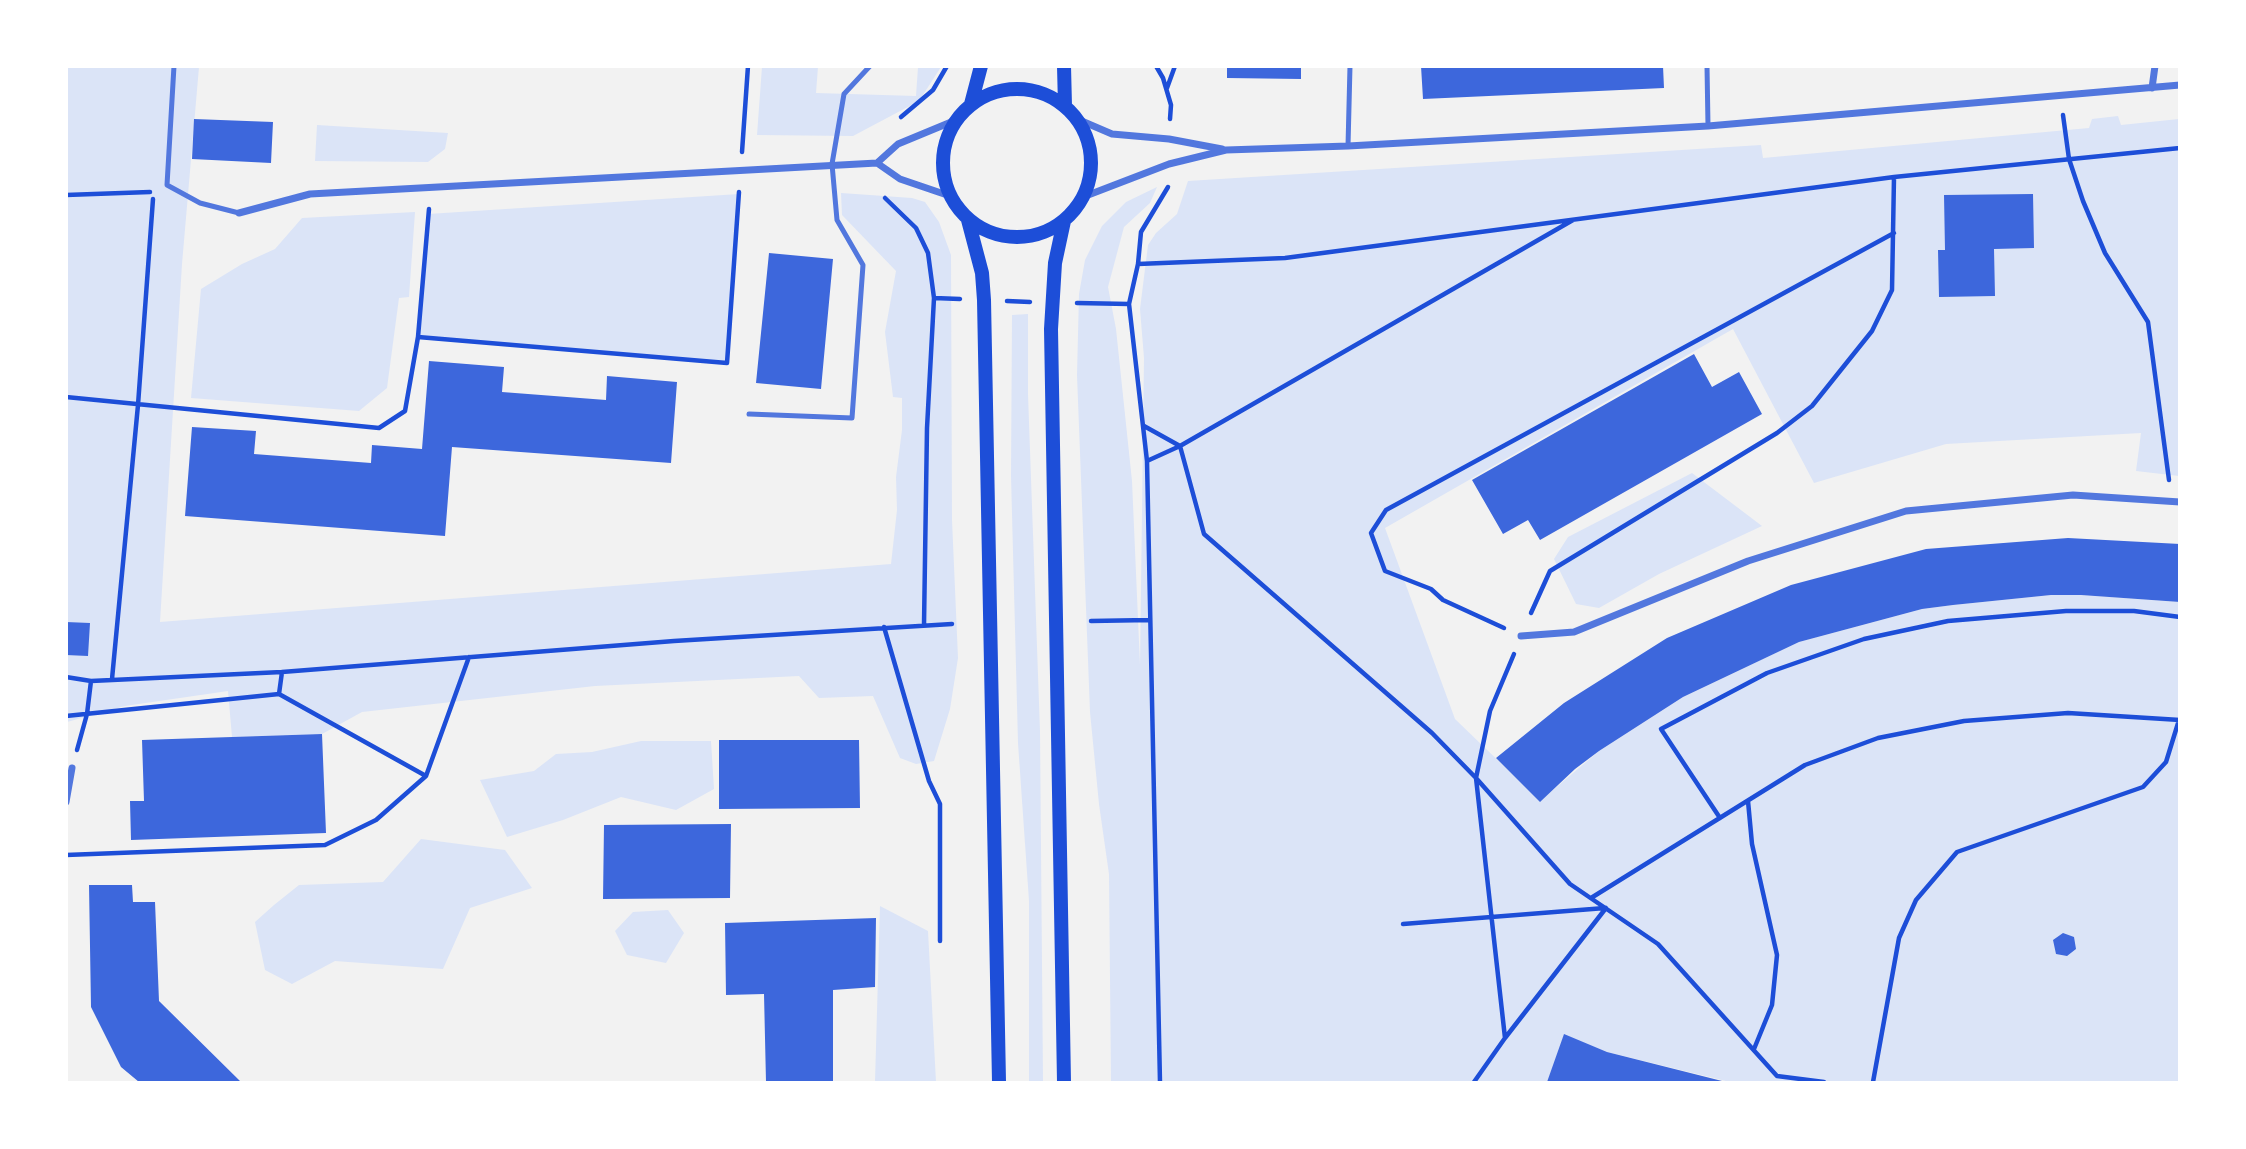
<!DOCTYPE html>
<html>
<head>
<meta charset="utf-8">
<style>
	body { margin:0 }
	#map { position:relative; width:2246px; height:1149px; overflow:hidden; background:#f2f2f2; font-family:Barlow,sans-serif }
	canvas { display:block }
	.frame { position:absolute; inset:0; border:68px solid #fff; pointer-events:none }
</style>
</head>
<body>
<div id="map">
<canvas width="2246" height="1149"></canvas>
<div class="frame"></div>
</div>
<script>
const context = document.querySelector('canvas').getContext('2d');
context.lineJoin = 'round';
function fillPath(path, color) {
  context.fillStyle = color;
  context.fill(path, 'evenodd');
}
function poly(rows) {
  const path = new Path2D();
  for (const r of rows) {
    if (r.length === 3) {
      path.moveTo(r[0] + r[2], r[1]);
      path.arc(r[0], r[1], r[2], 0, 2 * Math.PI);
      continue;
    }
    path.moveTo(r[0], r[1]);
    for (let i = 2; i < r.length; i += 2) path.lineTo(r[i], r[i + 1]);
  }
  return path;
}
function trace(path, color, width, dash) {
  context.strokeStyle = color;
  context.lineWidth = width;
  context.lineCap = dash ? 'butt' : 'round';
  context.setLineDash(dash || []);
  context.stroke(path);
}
const green = poly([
	[67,67,199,67,182,264,160,622,891,564,897,510,896,477,902,430,902,398,893,397,885,332,896,271,842,215,841,193,912,198,925,202,939,222,951,255,952,520,958,658,950,709,934,761,916,764,900,758,873,696,819,698,799,676,595,686,362,712,322,734,232,737,228,691,125,706,67,722],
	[762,67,818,67,816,93,916,96,918,67,941,67,919,101,853,136,757,135],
	[2118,116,2121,125,2179,119,2179,476,2136,471,2141,433,1946,444,1814,483,1733,329,1385,528,1455,719,1540,801,1599,751,1683,697,1799,642,1922,609,1953,605,2051,595,2081,595,2179,602,2179,1082,1730,1082,1607,1052,1564,1035,1547,1082,1111,1082,1109,874,1099,804,1090,712,1077,375,1079,294,1085,260,1102,226,1126,202,1157,187,1150,203,1124,227,1108,287,1116,329,1132,481,1140,665,1144,358,1140,309,1148,245,1156,233,1177,214,1188,181,1761,145,1763,158,2089,128,2092,119],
	[317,125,448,133,445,149,428,162,315,161],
	[739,194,727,363,418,337,428,214],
	[415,212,409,297,399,298,387,388,359,411,191,398,201,289,242,264,275,249,302,218],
	[1028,314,1028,394,1040,731,1043,1082,1029,1082,1029,901,1018,743,1011,476,1012,315],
	[1692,473,1762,526,1659,574,1599,608,1576,604,1554,559,1568,537],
	[641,741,711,741,714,789,676,810,621,797,563,820,507,837,480,780,534,771,556,754,592,752],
	[421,839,505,850,532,888,470,908,443,969,335,961,292,984,265,970,255,922,274,905,299,885,383,882],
	[880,906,928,931,936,1082,875,1082],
	[668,910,684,933,666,963,627,955,615,931,633,912]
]);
const building = poly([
	[1227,66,1301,66,1301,79,1227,78],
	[1421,66,1663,66,1664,88,1423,99],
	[194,119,273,122,271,163,192,159],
	[2033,194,2034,248,1994,249,1995,296,1939,297,1938,250,1945,250,1944,195],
	[769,253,833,259,821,389,756,383],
	[1694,354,1712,387,1739,372,1762,414,1540,540,1528,520,1503,534,1472,480],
	[429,361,504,367,502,392,606,400,607,376,677,382,671,463,452,447,445,536,185,516,192,427,256,431,254,454,371,463,372,445,422,449],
	[2068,538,2180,544,2180,602,2081,595,2051,595,1953,605,1922,609,1799,642,1683,697,1599,751,1575,769,1540,802,1496,758,1564,703,1667,638,1791,585,1926,549],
	[66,622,90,623,88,656,66,655],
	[322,734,326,833,131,840,130,801,144,801,142,740],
	[719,740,859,740,860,808,719,809],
	[731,824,730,898,603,899,604,825],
	[89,885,132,885,133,902,155,902,159,1001,241,1082,139,1082,121,1067,91,1007],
	[876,918,875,987,833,990,833,1082,766,1082,764,994,726,995,725,923],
	[2063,933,2074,937,2076,949,2067,956,2056,954,2053,940],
	[1564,1034,1607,1052,1726,1082,1547,1082]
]);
const path = poly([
	[1156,66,1163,78,1171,105,1170,119],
	[1167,88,1175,66],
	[2063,115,2069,159,2083,201,2105,253,2148,322,2169,480],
	[901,117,933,90,947,66],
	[742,152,748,66],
	[66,195,150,192],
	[885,198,916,228,928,253,934,298,927,428,924,625],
	[1138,264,1285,258,1894,177,2180,148],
	[934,298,960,299],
	[1007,301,1030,302],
	[1077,303,1129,304],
	[418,337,727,363,739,192],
	[66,397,379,428,405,411,418,337,429,209],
	[1144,426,1180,446,1204,534,1432,733,1476,778,1570,884,1658,944,1777,1076,1824,1082],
	[1147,461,1180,446,1573,220],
	[1531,613,1550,571,1777,433,1812,406,1872,331,1892,290,1894,177],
	[1091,621,1149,620],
	[884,627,929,781,940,804,940,941],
	[1504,628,1443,600,1431,589,1385,571,1371,533,1386,510,1894,233],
	[66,677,91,681,282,672,674,641,952,624],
	[112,679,138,405,153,199],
	[279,694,426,776,469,657],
	[66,716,279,694,282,672],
	[77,750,87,714,91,681],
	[1748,801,1752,844,1777,955,1772,1005,1754,1049],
	[1720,818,1661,729,1767,673,1864,639,1948,621,2066,611,2134,611,2180,617],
	[66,855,325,845,376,820,426,776],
	[1591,898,1805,765,1878,738,1964,721,2068,713,2180,720],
	[1403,924,1605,908],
	[1505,1038,1476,778,1490,711,1514,654],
	[1160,1082,1147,461,1129,304,1138,264,1141,232,1168,187],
	[1474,1082,1505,1038,1606,908],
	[1873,1082,1899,938,1916,900,1957,852,2143,787,2166,762,2179,720]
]);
const service = poly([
	[174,66,167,185,200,203,239,213],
	[1707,66,1708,126],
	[1348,146,1350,66],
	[749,414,852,418,863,265,837,220,832,164,844,94,870,66]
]);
const minor = poly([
	[2152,88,2155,66],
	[1077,119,1112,134,1169,139,1222,149],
	[877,163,898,144,956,120],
	[1083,197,1169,164,1226,150,1348,146,1708,126,2180,85],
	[239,213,310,194,877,163,900,179,950,196],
	[1521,636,1574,632,1748,561,1906,511,2073,495,2180,502],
	[66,802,72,768]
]);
const secondary = poly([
	[1064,66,1065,106],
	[1017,163,74],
	[971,104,981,66],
	[968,220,982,273,984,300,999,1082],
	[1064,221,1055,263,1051,329,1064,1082]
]);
fillPath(green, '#dbe4f7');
fillPath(building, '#3d67dc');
trace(path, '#1d4ed8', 4.5);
trace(service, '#5277de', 5);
trace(minor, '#5277de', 7);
trace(secondary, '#1d4ed8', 14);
</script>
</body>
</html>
